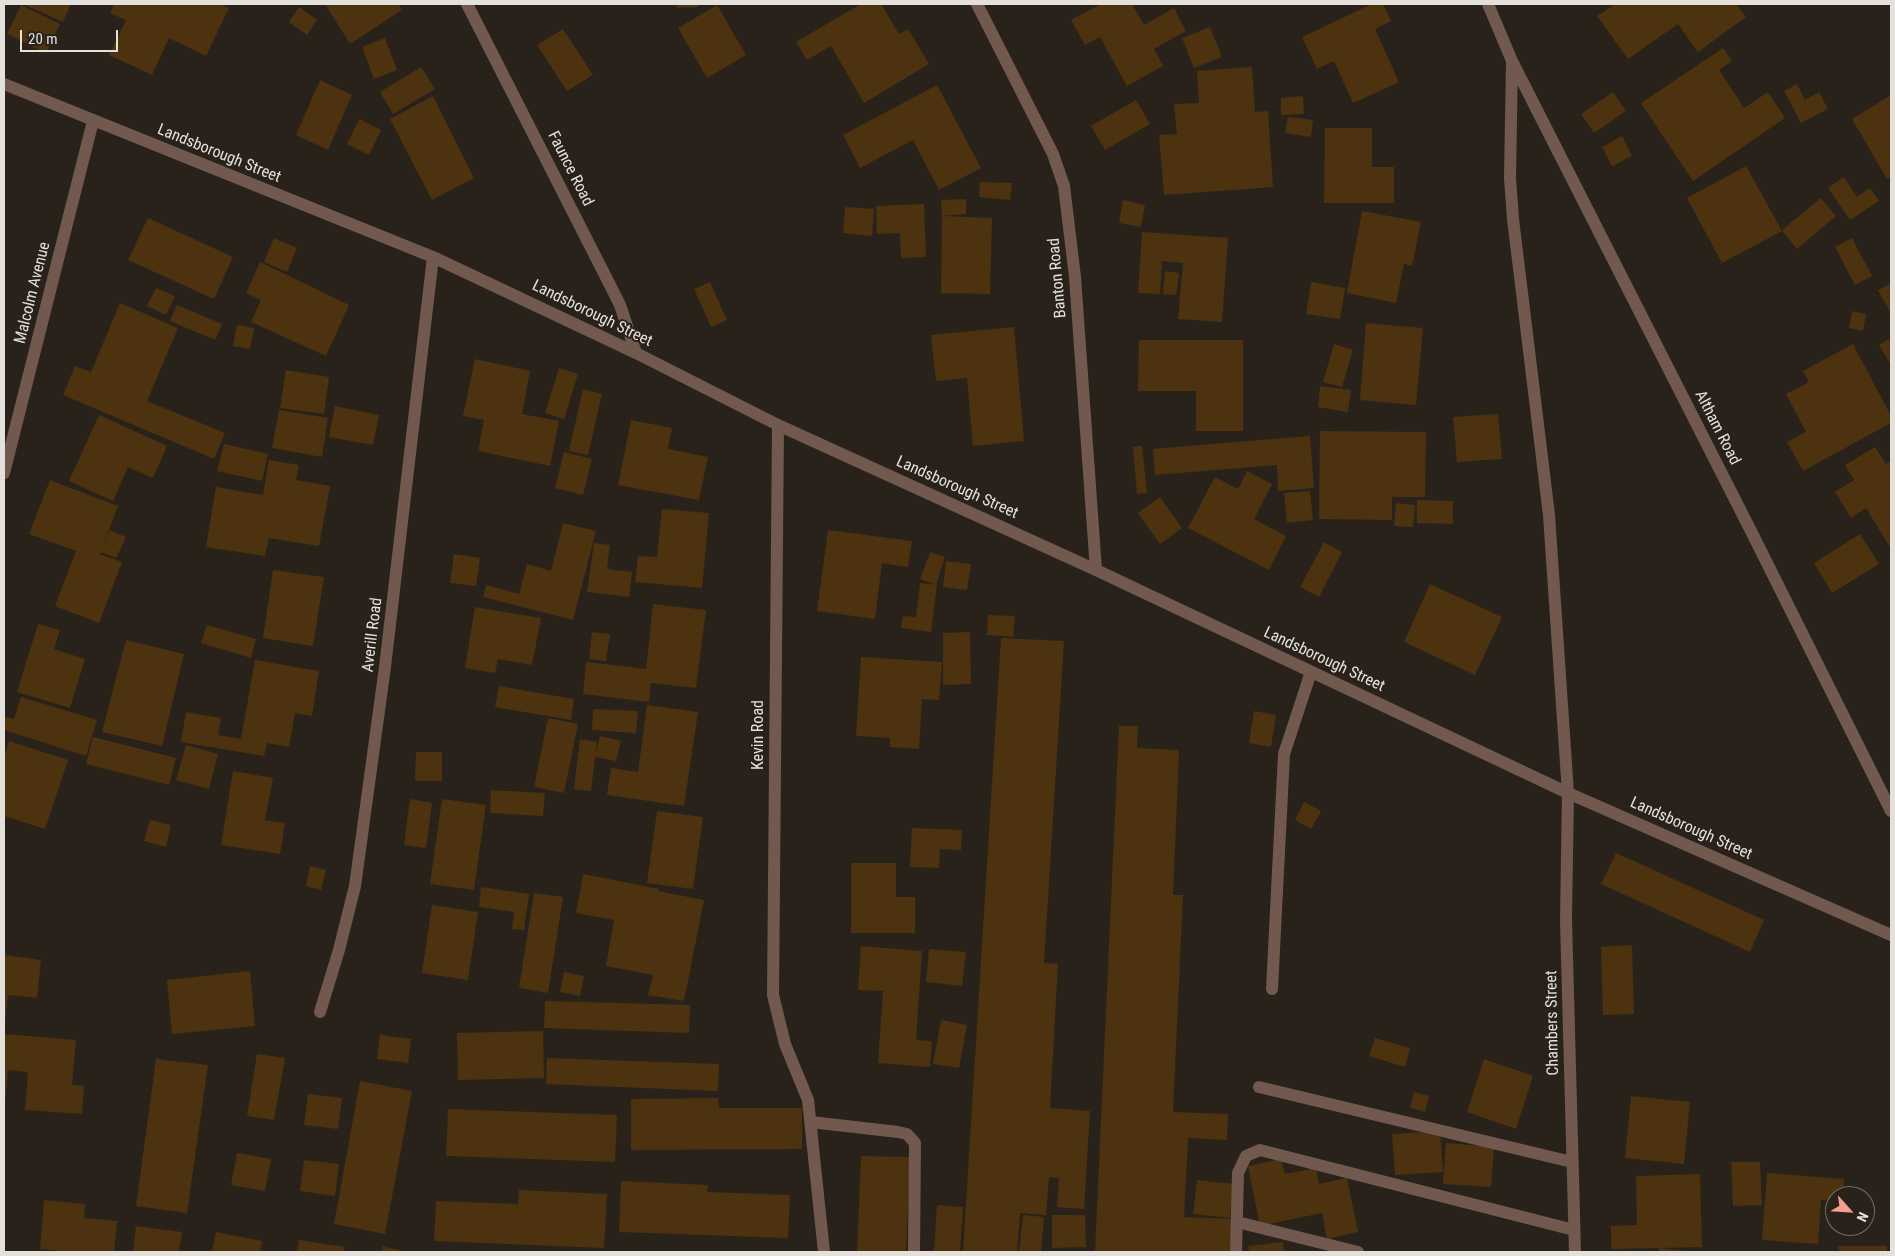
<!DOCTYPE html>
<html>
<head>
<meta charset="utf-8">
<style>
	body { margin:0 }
	#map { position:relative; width:1895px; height:1256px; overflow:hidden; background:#29221b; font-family:"Roboto Condensed",sans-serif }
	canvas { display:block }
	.frame { position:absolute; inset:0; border:5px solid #e4e0db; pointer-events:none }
	.north { position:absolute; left:1825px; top:1186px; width:50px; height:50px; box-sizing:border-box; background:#29221b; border:1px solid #746e68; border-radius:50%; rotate:116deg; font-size:14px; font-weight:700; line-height:20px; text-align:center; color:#e4e0db }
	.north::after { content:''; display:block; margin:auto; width:18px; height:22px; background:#f59d8e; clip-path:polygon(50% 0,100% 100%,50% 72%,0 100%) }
	.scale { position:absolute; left:20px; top:30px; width:98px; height:22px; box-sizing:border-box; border:2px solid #e4e0db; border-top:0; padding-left:6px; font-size:15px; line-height:18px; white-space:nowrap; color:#e4e0db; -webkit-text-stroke:4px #29221b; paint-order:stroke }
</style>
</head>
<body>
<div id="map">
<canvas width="1895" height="1256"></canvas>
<div class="frame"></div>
<div class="north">N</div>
<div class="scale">20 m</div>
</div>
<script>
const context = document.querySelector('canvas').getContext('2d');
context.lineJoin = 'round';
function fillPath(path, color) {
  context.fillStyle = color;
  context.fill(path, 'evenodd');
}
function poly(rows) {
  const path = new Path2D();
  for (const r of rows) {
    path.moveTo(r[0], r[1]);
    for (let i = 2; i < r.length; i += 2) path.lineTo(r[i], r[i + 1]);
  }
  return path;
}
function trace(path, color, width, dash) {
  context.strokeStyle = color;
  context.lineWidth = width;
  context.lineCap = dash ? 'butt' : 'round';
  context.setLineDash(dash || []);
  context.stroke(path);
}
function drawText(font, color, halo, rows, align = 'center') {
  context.font = font + ' "Roboto Condensed",sans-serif';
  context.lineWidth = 4;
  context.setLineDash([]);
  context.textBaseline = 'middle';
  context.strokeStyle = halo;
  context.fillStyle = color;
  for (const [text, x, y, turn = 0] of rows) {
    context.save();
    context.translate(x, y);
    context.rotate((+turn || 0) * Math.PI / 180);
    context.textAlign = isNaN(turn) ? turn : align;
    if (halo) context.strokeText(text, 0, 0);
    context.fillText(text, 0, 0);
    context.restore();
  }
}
const building = poly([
	[23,4,71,4,63,22],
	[114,4,220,4,229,8,206,56,169,38,152,75,109,55,126,20,110,13],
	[325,4,398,4,402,10,350,44],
	[676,4,698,4,698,7,677,8],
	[861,4,881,4,899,34,908,29,929,64,864,103,831,46,807,60,796,42],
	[1101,4,1132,4,1144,25,1174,8,1186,31,1154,49,1163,66,1127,86,1100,37,1085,45,1071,20],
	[1372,4,1383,4,1391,21,1375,29,1399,82,1353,103,1334,61,1317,69,1302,37],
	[1615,4,1736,4,1746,17,1698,52,1678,24,1628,59,1597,16],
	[21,5,60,24,46,53,7,34],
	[717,5,746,55,707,78,678,28],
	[299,7,317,20,307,35,289,22],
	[1210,27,1222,57,1194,68,1182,38],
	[563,29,593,75,567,91,537,45],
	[385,38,397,70,374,79,362,47],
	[1723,48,1732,61,1719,70,1744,108,1768,92,1785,118,1693,181,1641,103],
	[421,67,435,89,393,114,380,92],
	[1252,67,1255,112,1268,111,1273,187,1164,195,1159,135,1177,134,1174,104,1199,103,1197,71],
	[320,80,352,95,328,150,296,135],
	[1797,84,1805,100,1819,92,1828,109,1801,123,1784,91],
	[937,85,981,168,939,190,913,140,860,168,843,135],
	[1613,92,1626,111,1594,133,1581,114],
	[1891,95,1891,177,1887,179,1852,119],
	[433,96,474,178,432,200,390,119],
	[1303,96,1304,114,1281,115,1281,98],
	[1136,100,1150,124,1105,150,1091,126],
	[1288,117,1313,120,1311,137,1285,133],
	[359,119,381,130,369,155,347,144],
	[1325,128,1372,128,1372,167,1394,167,1394,203,1324,203],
	[1622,136,1632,156,1612,166,1602,147],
	[1746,166,1782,231,1722,263,1687,198],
	[1844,177,1857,197,1870,188,1879,201,1850,220,1828,188],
	[980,182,1012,183,1010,200,979,197],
	[1821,198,1836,216,1797,249,1782,230],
	[966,199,966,214,942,216,941,200],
	[1123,200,1145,205,1141,227,1119,223],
	[924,204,926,257,901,258,900,233,877,234,876,206],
	[845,207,874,209,872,236,843,233],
	[1362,211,1421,222,1412,266,1404,264,1396,303,1347,293],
	[942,216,992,218,990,294,941,293],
	[148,218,233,257,214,299,128,260],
	[1142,232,1228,238,1222,322,1178,319,1183,263,1162,261,1160,294,1138,293],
	[274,238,297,248,287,272,264,262],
	[1852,238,1872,276,1855,285,1835,247],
	[260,262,349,305,326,356,251,322,261,300,246,293],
	[1165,271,1179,273,1176,295,1163,294],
	[710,282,727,320,711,327,694,289],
	[1311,282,1345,288,1340,319,1306,314],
	[1891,283,1891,314,1878,290],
	[156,288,175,296,166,315,147,306],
	[120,303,178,328,147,401,225,433,214,459,63,395,75,366,91,372],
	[177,305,222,324,215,340,170,321],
	[1852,311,1866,314,1863,331,1849,328],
	[1366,323,1423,328,1416,405,1360,400],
	[237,325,254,328,250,349,233,346],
	[1014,327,1024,441,973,446,967,378,936,381,931,335],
	[1891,338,1891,365,1879,345],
	[1139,340,1243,340,1243,431,1196,431,1196,391,1138,391],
	[1334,344,1353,350,1342,387,1323,382],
	[1853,344,1891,416,1891,423,1803,471,1787,442,1806,432,1786,394,1809,382,1803,371],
	[475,359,530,371,522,414,559,421,550,466,478,451,484,420,463,416],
	[559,368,578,374,564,419,545,413],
	[286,370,329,377,324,414,280,408],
	[1320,386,1351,390,1348,412,1318,407],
	[583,389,602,394,588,455,569,451],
	[335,406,379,415,373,445,329,437],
	[279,410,328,418,322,457,272,448],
	[1498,414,1502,459,1457,462,1453,417],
	[99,415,167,446,153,478,128,467,113,501,69,481],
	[631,420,672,428,668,449,708,457,699,500,618,485],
	[1320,431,1426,432,1425,497,1392,497,1392,520,1319,519],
	[1310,436,1314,488,1278,491,1277,465,1155,475,1153,449],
	[224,444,268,454,262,481,217,471],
	[1142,446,1147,493,1137,494,1133,447],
	[1875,447,1886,464,1891,461,1891,549,1866,508,1851,518,1835,492,1854,480,1845,465],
	[564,452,592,459,583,495,555,488],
	[269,460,299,465,296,480,330,486,319,546,269,538,265,556,206,547,216,487,263,495],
	[1247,471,1272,484,1254,519,1286,536,1269,570,1188,528,1215,477,1238,489],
	[50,480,118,506,103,546,110,530,126,537,116,558,101,552,100,554,122,562,99,623,55,606,76,551,29,534],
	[1310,491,1313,520,1287,523,1284,493],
	[1160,497,1182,528,1160,544,1138,513],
	[1417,500,1453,501,1453,524,1417,523],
	[1396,503,1415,505,1413,527,1394,526],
	[662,509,709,513,702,588,635,582,638,556,657,557],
	[563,523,596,531,573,620,483,597,486,585,519,594,527,564,551,571],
	[828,530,912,541,908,567,882,563,875,619,817,611],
	[1860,534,1879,564,1832,593,1814,563],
	[1324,542,1342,552,1319,597,1300,587],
	[594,543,610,545,607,569,632,572,629,597,587,592],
	[930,552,945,557,936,585,920,579],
	[454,554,480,558,476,586,450,583],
	[946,561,971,564,967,590,943,587],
	[273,570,324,577,313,646,263,638],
	[920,583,937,585,931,632,901,628,903,616,916,617],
	[1430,584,1502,617,1475,675,1404,642],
	[653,604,706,610,696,688,651,683,649,702,583,694,586,662,646,669],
	[475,607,541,618,532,665,498,659,495,673,465,668],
	[988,615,1015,616,1013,637,987,635],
	[38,624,60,630,54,649,85,659,70,708,17,692],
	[207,625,256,639,251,658,201,643],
	[592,632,610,634,606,661,589,659],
	[970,632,971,684,943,685,943,633],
	[1001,638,1064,641,1044,963,1058,964,1050,1108,1090,1111,1084,1209,1057,1207,1059,1178,1049,1177,1046,1215,1020,1213,1017,1252,963,1252],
	[126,640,184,654,162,746,102,732],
	[861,657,942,662,939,700,922,699,919,749,890,747,890,738,856,736],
	[255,660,319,671,312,716,295,713,289,747,267,743,264,756,181,742,186,712,221,718,218,735,241,739],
	[499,686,574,699,571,720,495,707],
	[21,697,97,720,86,756,4,730,4,716,14,719],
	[647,705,698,712,684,806,607,795,611,768,638,772],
	[593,709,638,711,636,733,592,730],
	[1254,711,1276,715,1271,747,1249,743],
	[548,718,578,724,564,793,534,787],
	[1119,726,1138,726,1137,748,1179,750,1173,895,1183,895,1173,1112,1228,1114,1227,1140,1188,1138,1184,1217,1232,1219,1230,1252,1095,1252],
	[600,736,621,741,616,761,595,757],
	[93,737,176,758,169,785,86,764],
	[580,739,597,742,591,791,574,789],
	[9,741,68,760,45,829,4,816,4,758],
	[186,745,218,754,209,789,176,780],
	[416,752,442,752,442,781,415,781],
	[233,771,273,778,265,820,285,823,280,854,221,845],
	[491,790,545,793,543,816,490,813],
	[410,799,432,803,426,848,404,845],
	[442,799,486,805,474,890,430,884],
	[1304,802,1321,811,1311,829,1295,820],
	[657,811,703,817,693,889,647,883],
	[150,820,171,825,166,847,144,841],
	[912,828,962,830,961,850,940,849,939,868,910,867],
	[1616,853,1764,920,1750,952,1601,884],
	[851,863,896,863,896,897,915,897,915,933,851,933],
	[310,866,326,870,321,890,306,886],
	[583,874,659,889,658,891,704,900,684,1001,648,995,653,975,606,966,614,920,576,913],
	[481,887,529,894,524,930,512,929,514,912,479,907],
	[534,893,563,897,548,993,519,988],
	[432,905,478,912,468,980,422,973],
	[1632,945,1634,1014,1603,1015,1601,947],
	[861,946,922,951,916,1040,932,1041,930,1067,878,1063,883,991,858,990],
	[929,949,966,952,962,986,926,982],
	[4,955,41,960,37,998,8,995,5,1024],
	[250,971,255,1026,172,1034,167,980],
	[564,972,584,976,580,996,560,992],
	[545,1001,690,1005,689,1033,544,1028],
	[941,1020,967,1025,959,1068,933,1064],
	[543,1031,544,1078,458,1080,457,1033],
	[4,1034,76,1040,72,1085,84,1086,82,1114,25,1110,28,1072,8,1070,5,1102,4,1102],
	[380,1035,411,1039,408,1063,377,1059],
	[1375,1038,1410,1048,1405,1067,1369,1056],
	[257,1054,285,1058,274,1120,247,1116],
	[547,1058,719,1064,718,1091,546,1084],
	[156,1059,208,1065,187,1213,136,1206],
	[1484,1059,1533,1076,1516,1129,1467,1112],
	[360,1081,412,1091,385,1234,334,1224],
	[1414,1092,1429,1096,1425,1112,1410,1108],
	[308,1094,342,1098,338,1129,304,1125],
	[1631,1096,1690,1102,1684,1164,1625,1158],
	[718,1098,719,1108,802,1108,802,1149,631,1150,631,1099],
	[448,1109,617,1115,615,1162,446,1156],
	[1440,1131,1443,1172,1395,1175,1392,1134],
	[1446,1143,1494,1147,1491,1187,1443,1184],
	[237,1153,271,1159,265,1191,231,1185],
	[861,1156,910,1157,906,1252,857,1252],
	[1281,1159,1285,1174,1316,1168,1319,1184,1347,1178,1358,1232,1327,1239,1322,1213,1260,1226,1248,1166],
	[304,1160,339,1164,335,1196,300,1191],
	[1731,1162,1760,1162,1762,1205,1733,1206],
	[1767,1173,1844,1179,1843,1196,1835,1196,1835,1201,1821,1200,1818,1244,1762,1240],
	[1700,1174,1702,1247,1611,1249,1611,1226,1637,1225,1636,1176],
	[1197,1180,1234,1184,1230,1218,1193,1214],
	[621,1181,708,1185,707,1192,790,1195,788,1238,619,1232],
	[519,1190,607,1194,604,1248,434,1241,436,1201,518,1204],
	[44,1200,85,1204,84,1218,117,1221,114,1252,71,1252,40,1249],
	[937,1205,963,1207,960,1252,934,1252],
	[1023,1215,1044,1217,1041,1252,1019,1252],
	[1052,1215,1085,1215,1086,1247,1052,1248],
	[136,1226,182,1232,179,1252,133,1252],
	[216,1232,262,1241,260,1252,212,1252],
	[299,1240,345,1247,344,1252,297,1252],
	[1283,1242,1284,1252,1249,1252,1248,1246],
	[383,1246,405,1252,382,1252],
	[1838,1246,1887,1246,1887,1252,1839,1252],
	[1659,1248,1686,1251,1686,1252,1659,1252]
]);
const minor = poly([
	[467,4,612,289,620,305,636,353],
	[977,4,1053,154,1064,186,1075,277,1096,570],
	[1488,4,1512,61,1752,533,1891,811],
	[1512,61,1510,178,1513,219,1549,515,1568,793,1566,920,1575,1252],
	[4,84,433,257,636,353,778,425,1096,570,1568,793,1891,935],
	[778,425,773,995,785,1044,808,1100,824,1252],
	[4,473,93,121],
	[1272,989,1284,754,1311,672],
	[320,1012,339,950,355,886,385,667,433,257],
	[1259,1087,1572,1162],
	[811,1122,898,1132,907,1134,915,1143,914,1252],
	[1237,1222,1358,1252],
	[1236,1252,1238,1173,1246,1156,1260,1150,1574,1230]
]);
const streetNames = [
	["Landsborough Street",219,154,22],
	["Faunce Road",570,169,63],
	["Banton Road",1058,278,-95],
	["Malcolm Avenue",33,293,-76],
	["Landsborough Street",592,314,26],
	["Altham Road",1717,428,63],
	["Landsborough Street",957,488,24],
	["Averill Road",373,635,-83],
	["Landsborough Street",1324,660,25],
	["Kevin Road",759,735,-90],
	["Landsborough Street",1691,829,24],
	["Chambers Street",1553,1023,-91]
];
fillPath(building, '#4c320f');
trace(minor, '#715950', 12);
drawText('16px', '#e4e0db', '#29221b', streetNames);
</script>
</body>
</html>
